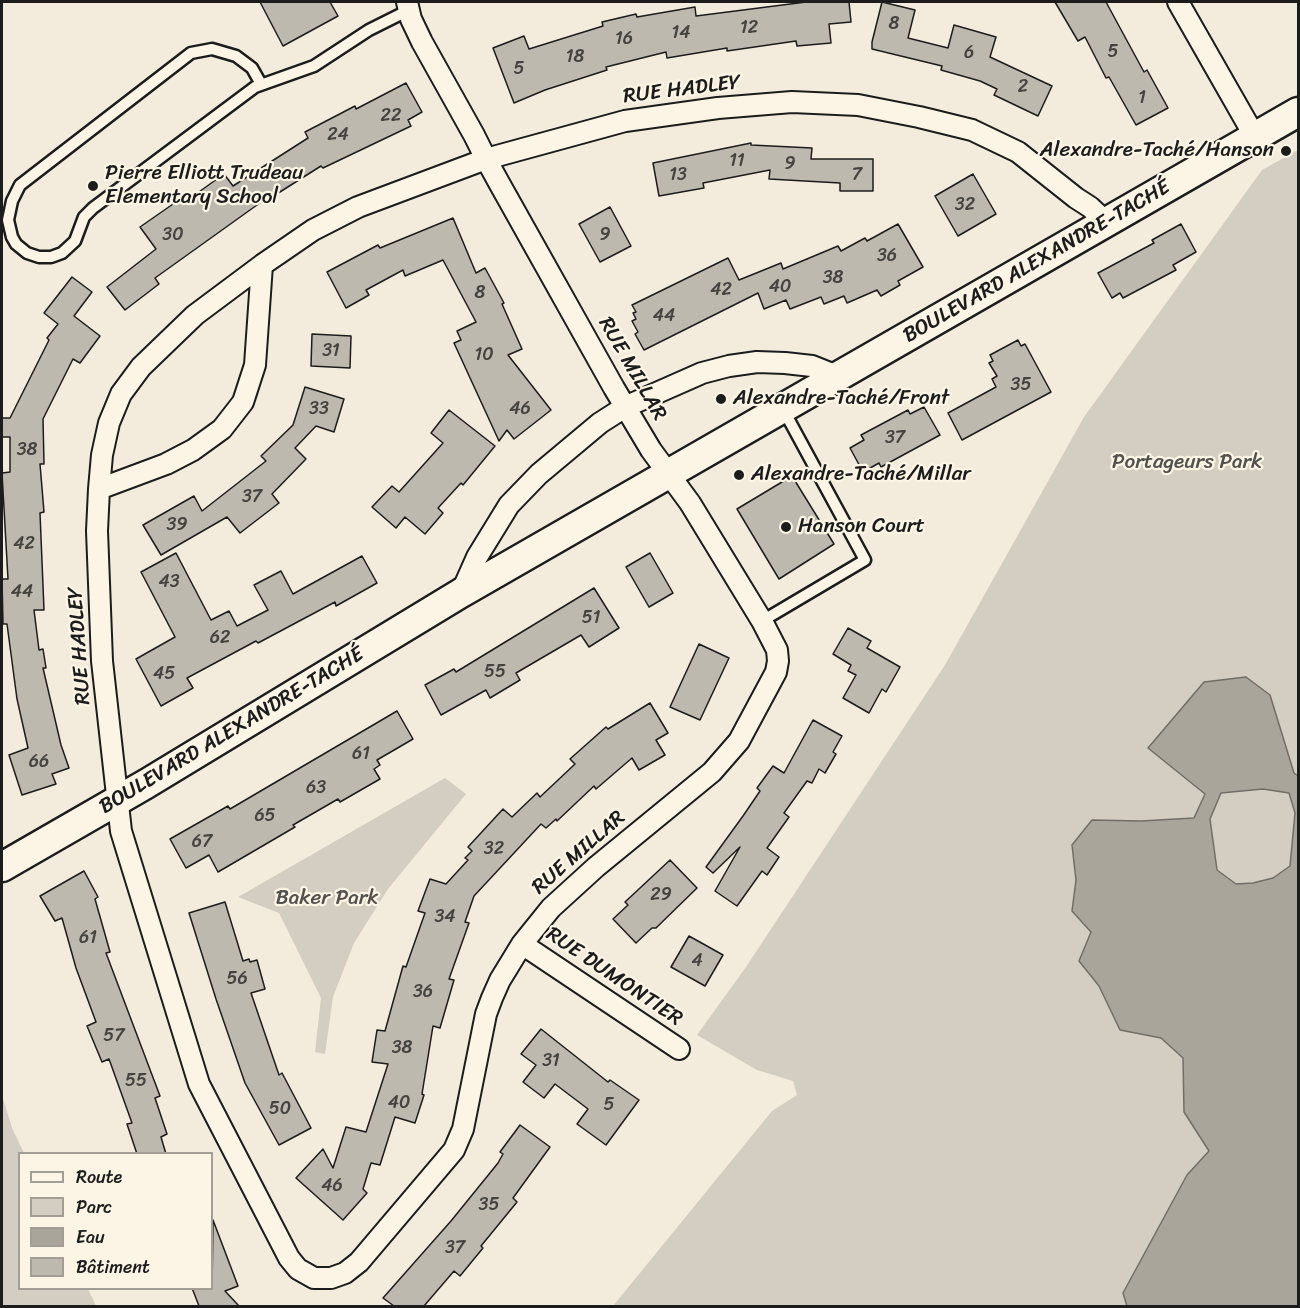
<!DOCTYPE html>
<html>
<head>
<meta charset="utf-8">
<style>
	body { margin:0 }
	#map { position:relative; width:1300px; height:1308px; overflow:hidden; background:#f3ecdd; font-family:Sriracha,sans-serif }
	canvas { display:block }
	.frame { position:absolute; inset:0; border:3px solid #1c1c1c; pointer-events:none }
	.legend { position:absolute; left:18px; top:1152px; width:195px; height:138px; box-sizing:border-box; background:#fcf5e5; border:2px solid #a29e95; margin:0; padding:8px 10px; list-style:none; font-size:18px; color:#1c1c1c }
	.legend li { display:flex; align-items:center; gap:12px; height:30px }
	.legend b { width:30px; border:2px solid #a29e95 }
</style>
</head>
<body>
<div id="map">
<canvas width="1300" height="1308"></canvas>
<div class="frame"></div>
<ul class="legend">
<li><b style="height:8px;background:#fcf5e5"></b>Route</li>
<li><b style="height:16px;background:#d3cec1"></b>Parc</li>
<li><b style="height:16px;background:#aaa59b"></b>Eau</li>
<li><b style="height:16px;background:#beb9ae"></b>Bâtiment</li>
</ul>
</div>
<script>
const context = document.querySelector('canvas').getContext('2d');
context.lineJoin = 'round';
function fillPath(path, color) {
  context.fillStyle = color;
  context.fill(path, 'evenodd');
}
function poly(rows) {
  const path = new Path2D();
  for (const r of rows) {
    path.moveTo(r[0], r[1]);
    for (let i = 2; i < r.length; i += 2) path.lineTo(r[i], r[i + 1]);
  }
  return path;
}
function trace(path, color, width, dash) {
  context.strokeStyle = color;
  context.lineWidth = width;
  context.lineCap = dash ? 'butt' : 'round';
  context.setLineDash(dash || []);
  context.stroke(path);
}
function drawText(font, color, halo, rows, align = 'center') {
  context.font = font + ' Sriracha,sans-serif';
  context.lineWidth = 4.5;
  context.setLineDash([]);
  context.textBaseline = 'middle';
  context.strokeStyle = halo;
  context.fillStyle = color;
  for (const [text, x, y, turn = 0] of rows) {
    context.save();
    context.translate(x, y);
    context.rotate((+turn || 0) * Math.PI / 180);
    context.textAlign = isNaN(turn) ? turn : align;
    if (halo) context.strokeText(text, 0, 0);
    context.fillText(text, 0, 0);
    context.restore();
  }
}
const green = poly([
	[1298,150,1298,776,1294,773,1205,794,1194,818,1141,821,1092,820,1072,845,1076,880,1072,911,1091,932,1079,961,1099,986,1120,1030,1161,1038,1183,1058,1184,1112,1209,1152,1187,1175,1123,1293,1127,1306,613,1306,772,1111,797,1095,793,1081,757,1070,697,1035,746,967,945,665,1084,417,1262,170],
	[445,778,466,794,388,889,354,943,333,997,325,1054,315,1052,321,998,279,913,238,897],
	[1263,789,1289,792,1295,813,1290,867,1273,878,1253,883,1236,884,1217,870,1210,819,1221,793],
	[2,1095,12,1128,24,1153,20,1154,20,1288,88,1289,96,1306,2,1306]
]);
const water = poly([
	[1246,677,1270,695,1294,773,1298,776,1298,1306,1127,1306,1123,1293,1187,1175,1209,1151,1184,1112,1183,1058,1161,1038,1120,1030,1099,986,1079,961,1091,932,1072,911,1076,880,1072,845,1092,820,1141,821,1194,818,1205,794,1148,748,1204,682,1246,677],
	[1263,789,1289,793,1295,813,1290,866,1273,878,1253,883,1236,884,1217,870,1210,819,1221,793,1263,789]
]);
const building = poly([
	[260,2,330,2,338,16,283,46,260,2],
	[806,2,849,2,851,22,829,24,831,43,797,46,796,41,727,51,727,48,667,58,666,52,606,67,607,70,545,90,514,103,493,48,524,36,529,49,603,26,602,22,636,14,637,17,695,7,696,16,806,2],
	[882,2,915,10,908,38,948,48,954,25,996,37,990,57,1052,86,1038,116,994,95,997,89,980,81,941,70,942,66,872,49,872,42,882,2],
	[1055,2,1106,2,1144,72,1147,70,1168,108,1136,125,1109,77,1106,78,1085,37,1078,41,1055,2],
	[406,83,422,112,408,120,411,126,323,168,321,166,272,197,271,195,155,278,159,284,125,310,107,287,156,249,140,227,186,195,189,199,224,174,233,186,308,138,305,132,355,106,356,109,406,83],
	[751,143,751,145,812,148,811,159,873,159,873,191,840,191,840,183,769,179,770,170,703,183,704,188,659,196,653,163,751,143],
	[973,174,996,214,958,236,935,196,973,174],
	[610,207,631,246,600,262,579,224,610,207],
	[453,218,476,273,485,268,504,303,502,304,522,349,508,355,551,410,514,439,507,430,499,441,454,343,461,340,457,331,476,322,443,260,405,276,403,270,366,290,369,295,346,308,327,272,378,245,380,248,453,218],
	[898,224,923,267,898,281,900,285,881,296,877,290,847,303,844,296,824,304,821,297,790,309,786,300,764,309,758,293,644,350,635,334,638,332,632,321,636,319,633,313,636,312,632,305,728,258,739,280,781,263,783,269,838,246,841,251,865,238,867,241,898,224],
	[1181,224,1196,252,1173,265,1176,270,1123,298,1120,293,1112,298,1098,273,1154,243,1152,240,1181,224],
	[72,277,92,292,74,316,100,336,80,363,73,359,43,419,44,464,40,464,44,512,40,513,44,610,34,610,39,650,43,649,46,668,43,668,61,745,69,768,52,774,56,784,22,795,9,755,28,748,17,699,7,624,3,624,2,579,8,579,2,473,10,472,10,437,2,437,2,418,10,418,49,340,47,338,58,324,44,313,72,277],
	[312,334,351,336,350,368,311,366,312,334],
	[1018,340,1021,346,1025,344,1051,392,962,440,948,413,996,387,992,379,997,376,989,363,993,361,990,355,1018,340],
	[305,387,344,399,334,432,316,426,295,448,306,459,272,494,279,503,240,533,227,517,161,555,143,525,194,496,202,511,266,461,261,456,293,425,305,387],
	[924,407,940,435,881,467,879,463,863,472,850,448,864,440,861,435,908,410,910,414,924,407],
	[449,410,495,446,463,485,461,483,438,508,443,513,425,534,405,517,396,528,372,507,392,486,399,492,443,443,431,433,449,410],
	[792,476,834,544,779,579,737,509,792,476],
	[176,553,211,620,229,611,237,626,268,610,254,585,281,571,293,594,362,556,377,583,336,606,335,602,258,643,256,641,187,678,193,688,161,706,136,659,175,637,141,572,176,553],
	[650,553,673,593,649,607,626,567,650,553],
	[594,588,619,628,589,647,581,635,516,673,520,680,490,698,486,690,441,715,425,685,454,669,456,672,594,588],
	[848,628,871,641,867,648,900,667,886,692,882,689,869,713,843,698,856,675,848,671,851,665,833,654,848,628],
	[699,644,729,658,700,720,670,707,699,644],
	[650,703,668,733,656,740,665,755,639,770,632,758,596,789,594,786,557,821,556,819,546,828,541,824,474,896,465,922,469,923,449,979,454,980,440,1028,433,1026,422,1094,424,1095,415,1123,395,1117,380,1165,371,1163,363,1189,367,1193,343,1220,296,1178,323,1149,333,1168,346,1127,366,1132,388,1064,372,1062,377,1030,385,1031,403,966,406,967,425,913,418,911,430,879,446,884,468,860,465,858,472,851,468,847,503,809,512,817,537,793,540,797,575,764,570,759,606,727,608,729,650,703],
	[397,711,413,739,377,760,380,765,374,769,380,779,340,802,338,799,293,825,295,827,218,872,209,855,186,868,170,839,228,806,230,809,397,711],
	[813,720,842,736,833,752,836,754,825,773,819,769,812,783,807,781,784,813,789,817,767,848,779,857,767,875,762,871,737,906,715,891,740,847,713,873,706,867,743,816,760,791,757,788,773,766,784,773,813,720],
	[670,860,697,888,656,928,652,928,636,943,613,919,628,905,625,902,670,860],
	[84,871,98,897,95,899,110,952,106,953,160,1096,155,1098,167,1134,161,1137,166,1154,137,1154,127,1124,132,1123,109,1059,102,1062,87,1026,96,1022,76,968,62,918,55,921,40,896,84,871],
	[225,902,243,961,249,959,250,962,257,960,265,989,251,993,279,1075,282,1073,311,1128,279,1145,245,1083,216,999,189,913,225,902],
	[689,936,723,955,705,986,671,967,689,936],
	[541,1029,608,1082,610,1080,639,1100,606,1145,577,1124,588,1109,555,1084,544,1098,523,1082,536,1065,521,1054,541,1029],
	[520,1125,550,1147,513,1198,517,1202,481,1246,483,1248,460,1276,454,1271,424,1306,394,1306,383,1298,451,1221,498,1163,503,1154,500,1152,520,1125],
	[213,1220,238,1286,225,1291,239,1306,199,1306,192,1288,212,1288,213,1220]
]);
const service = poly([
	[261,84,252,68,236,56,212,49,191,53,20,185,12,201,8,220,12,237,16,244,27,253,39,257,51,257,62,253,75,241,84,217,93,208,255,87,314,66,369,30,409,10],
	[762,621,865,560,783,409]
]);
const minor = poly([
	[407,2,411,19,422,42,474,135,486,159,498,181,614,388,651,450,690,503,762,621,777,650,778,661,776,672,739,741,712,772,596,867,551,908,522,944,500,980,492,998,486,1014,463,1129,454,1150,359,1262,345,1273,331,1278,314,1278,298,1269,289,1258,199,1084,121,831,102,661,97,531,99,489,102,455,109,423,121,394,141,367,195,315,262,265,313,230,358,207,486,159,625,121,718,108,792,102,858,105,919,117,972,130,1018,152,1076,198,1090,207,1106,222],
	[1178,2,1255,137],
	[99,489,166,464,193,450,222,429,243,402,255,365,262,265],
	[461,593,477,557,509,505,539,474,600,423,625,407,702,373,729,366,757,362,785,363,812,366,837,376],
	[522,944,679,1049]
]);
const secondary = poly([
	[2,867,146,784,461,593,1298,112]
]);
const markers = [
	[1286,151,6,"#1c1c1c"],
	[93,186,6,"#1c1c1c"],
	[721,399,6,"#1c1c1c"],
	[739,475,6,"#1c1c1c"],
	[786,527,6,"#1c1c1c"]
];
const numberNames = [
	["8",894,24],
	["12",749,28],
	["14",681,33],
	["16",624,39],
	["5",1113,52],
	["6",969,53],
	["18",575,57],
	["5",519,69],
	["2",1023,87],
	["1",1142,98],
	["22",391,116],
	["24",338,135],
	["11",737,161],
	["9",790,164],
	["13",678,175],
	["7",857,175],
	["32",965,205],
	["30",173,235],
	["9",605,235],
	["36",887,256],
	["38",833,278],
	["40",780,287],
	["42",721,290],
	["8",480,293],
	["44",664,316],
	["31",331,351],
	["10",484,355],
	["35",1021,385],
	["33",319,409],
	["46",520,409],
	["37",895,438],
	["38",27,450],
	["37",252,497],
	["39",177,525],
	["42",24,544],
	["43",169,582],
	["44",22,592],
	["51",591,618],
	["62",220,638],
	["55",495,672],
	["45",164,674],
	["61",361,754],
	["66",39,762],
	["63",316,788],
	["65",265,816],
	["67",202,842],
	["32",494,849],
	["29",661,895],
	["34",445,917],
	["61",88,938],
	["4",697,961],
	["56",237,979],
	["36",423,992],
	["57",114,1036],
	["38",402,1048],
	["31",551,1061],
	["55",136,1081],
	["40",399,1103],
	["5",609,1105],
	["50",280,1109],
	["46",332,1186],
	["35",489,1205],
	["37",455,1248]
];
const streetNames = [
	["RUE HADLEY",682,90,-7],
	["BOULEVARD ALEXANDRE-TACHÉ",1037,262,-30],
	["RUE MILLAR",632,369,60],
	["RUE HADLEY",80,646,-94],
	["BOULEVARD ALEXANDRE-TACHÉ",232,731,-31],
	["RUE MILLAR",579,853,-41],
	["RUE DUMONTIER",614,977,34]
];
const poiNames = [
	["Alexandre-Taché/Hanson",1274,151,"right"],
	["Pierre Elliott Trudeau",105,174],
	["Elementary School",105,198],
	["Alexandre-Taché/Front",733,399],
	["Alexandre-Taché/Millar",751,475],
	["Hanson Court",798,527]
];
const parkNames = [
	["Portageurs Park",1187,463],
	["Baker Park",327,899]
];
fillPath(green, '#d3cec1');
fillPath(water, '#aaa59b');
trace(water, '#716e68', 1.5);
fillPath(building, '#beb9ae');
trace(building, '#1c1c1c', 1.5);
trace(service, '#1c1c1c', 15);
trace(minor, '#1c1c1c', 24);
trace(secondary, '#1c1c1c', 33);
trace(service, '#fcf5e5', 10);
trace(minor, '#fcf5e5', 20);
trace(secondary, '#fcf5e5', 28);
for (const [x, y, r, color] of markers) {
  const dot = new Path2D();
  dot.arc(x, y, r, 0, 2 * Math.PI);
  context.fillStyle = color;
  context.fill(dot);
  trace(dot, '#fcf5e5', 2);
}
drawText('18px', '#444340', null, numberNames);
drawText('21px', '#1c1c1c', '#fcf5e5', streetNames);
drawText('21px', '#1c1c1c', '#fcf5e5', poiNames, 'left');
drawText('21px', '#53514e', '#fcf5e5', parkNames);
</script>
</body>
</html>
